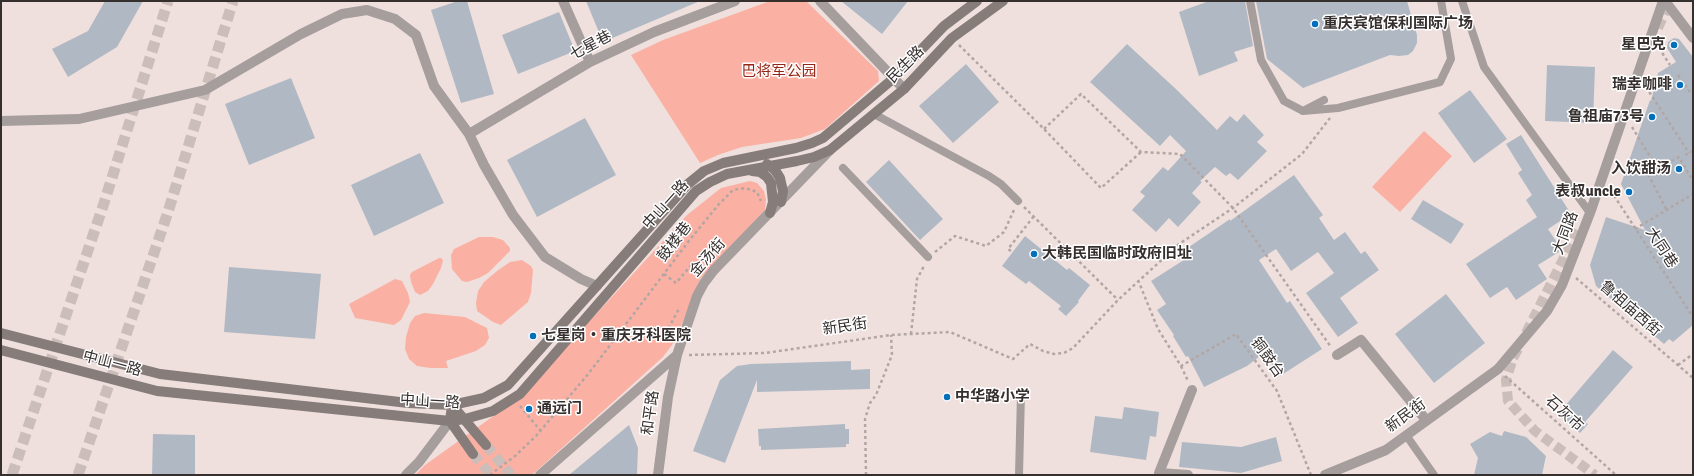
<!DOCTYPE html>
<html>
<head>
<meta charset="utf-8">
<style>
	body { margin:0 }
	#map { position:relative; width:1694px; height:476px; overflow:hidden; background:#efe0dd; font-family:Signika,sans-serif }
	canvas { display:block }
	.frame { position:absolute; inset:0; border:2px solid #352f2e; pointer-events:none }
</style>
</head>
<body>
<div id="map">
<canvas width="1694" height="476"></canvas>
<div class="frame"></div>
</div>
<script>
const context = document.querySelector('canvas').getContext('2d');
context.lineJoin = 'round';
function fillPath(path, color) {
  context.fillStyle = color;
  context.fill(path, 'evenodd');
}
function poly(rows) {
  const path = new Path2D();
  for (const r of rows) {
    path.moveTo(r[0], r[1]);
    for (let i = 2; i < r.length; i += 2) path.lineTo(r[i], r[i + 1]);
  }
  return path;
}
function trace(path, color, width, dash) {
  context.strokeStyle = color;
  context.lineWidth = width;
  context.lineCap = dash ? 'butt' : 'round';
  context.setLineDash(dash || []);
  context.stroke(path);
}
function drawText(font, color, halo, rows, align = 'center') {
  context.font = font + ' Signika,"Noto Sans SC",sans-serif';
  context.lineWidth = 3;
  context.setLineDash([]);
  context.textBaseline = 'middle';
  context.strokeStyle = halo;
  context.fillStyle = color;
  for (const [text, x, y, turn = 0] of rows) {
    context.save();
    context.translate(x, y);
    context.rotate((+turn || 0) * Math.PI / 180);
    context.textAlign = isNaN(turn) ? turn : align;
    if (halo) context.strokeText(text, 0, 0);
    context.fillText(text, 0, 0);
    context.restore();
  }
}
const green = poly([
	[770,1,806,1,878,71,879,81,825,129,801,138,742,147,718,155,700,163,631,55,663,40],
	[1424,131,1452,156,1400,212,1372,187],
	[750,181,757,183,764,191,766,200,765,210,700,279,675,341,663,357,532,475,415,475,425,465,520,397,687,215,721,188],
	[479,237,493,237,503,240,510,248,510,251,488,273,479,278,467,282,462,281,452,269,451,255,454,249],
	[439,258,441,258,443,260,441,268,433,284,428,291,420,295,415,292,411,282,410,275,412,272],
	[522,260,531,266,533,270,531,293,528,302,501,325,493,322,477,311,476,303,478,291,484,282,497,271,510,262],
	[395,279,402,281,408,293,410,302,401,320,394,325,355,318,349,304],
	[424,313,465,317,487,328,489,338,485,345,476,351,446,361,448,368,430,368,417,366,409,359,405,349,406,337,410,323,415,316]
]);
const building = poly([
	[105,1,143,1,117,47,68,77,52,49,88,31],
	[458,1,467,1,494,94,461,103,431,10],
	[586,1,700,1,603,42],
	[841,1,908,1,882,34],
	[1209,1,1245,1,1253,46,1234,52,1238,61,1199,76,1179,12],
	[1256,1,1407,1,1417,35,1417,43,1413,51,1408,55,1399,56,1390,55,1303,88,1267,59],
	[559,12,575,51,518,74,502,35],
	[1674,38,1679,39,1693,57,1693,325,1673,342,1669,339,1664,344,1596,286,1590,265,1606,217,1645,230,1621,184,1650,100,1651,101,1658,73,1676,62,1667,48,1668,42],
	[1127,44,1177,90,1217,130,1230,116,1237,122,1244,114,1264,135,1257,142,1267,151,1238,180,1230,173,1226,176,1215,167,1200,181,1202,182,1192,193,1201,202,1178,227,1169,218,1156,232,1132,210,1145,196,1140,192,1163,167,1168,171,1186,151,1170,135,1160,146,1090,82],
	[966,64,999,102,953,143,919,106],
	[1547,65,1595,67,1593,123,1545,121],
	[291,78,315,138,249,165,225,104],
	[1470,90,1507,139,1474,163,1438,113],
	[585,118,616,175,537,217,507,160],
	[1521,135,1571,214,1548,229,1562,250,1538,265,1547,279,1516,300,1507,287,1490,298,1466,264,1537,217,1526,200,1532,195,1518,173,1522,170,1506,144],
	[420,153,444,203,374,236,351,185],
	[889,160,943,219,920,240,866,182],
	[1294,175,1323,215,1319,218,1334,240,1345,232,1361,254,1365,251,1379,270,1340,298,1358,323,1338,337,1306,293,1334,273,1318,252,1291,271,1276,249,1259,260,1287,303,1290,301,1322,349,1280,376,1264,353,1247,366,1204,387,1188,356,1186,357,1173,336,1174,335,1157,310,1166,304,1151,281,1190,256,1186,249,1230,219,1230,221],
	[1423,200,1464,224,1451,244,1411,219],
	[1025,236,1067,270,1069,268,1090,285,1078,301,1079,302,1066,316,1058,309,1061,306,1029,281,1026,284,1002,266],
	[229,267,321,274,315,339,224,332],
	[1446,294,1485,343,1434,383,1395,334],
	[1613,350,1633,367,1585,422,1588,424,1580,433,1558,414],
	[851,361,851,370,870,369,870,389,757,392,757,380,725,463,693,451,720,380,737,366,751,364],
	[1124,407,1159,412,1156,437,1150,436,1146,460,1090,452,1095,416,1122,419],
	[845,424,845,429,849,429,849,444,846,444,846,447,761,450,761,446,759,446,758,429],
	[629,425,638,448,637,475,569,475],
	[1504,431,1526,437,1546,456,1542,475,1474,475,1478,458,1470,444,1490,432,1502,436],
	[153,434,195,435,195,475,152,475],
	[1276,437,1282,461,1241,473,1179,467,1182,442,1241,447]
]);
const secondaryTunnel = poly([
	[1658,28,1670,1],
	[1526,333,1579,228],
	[1518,349,1513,358,1506,380,1508,401,1535,431,1595,475],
	[486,445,511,475],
	[473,454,491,475]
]);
const trunkTunnel = poly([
	[12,475,104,203,168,1],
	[78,475,168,212,233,1]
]);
const path = poly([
	[959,45,1044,129,1101,188,1141,152],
	[1659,48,1670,65],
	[1678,75,1690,92],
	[1646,87,1689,153],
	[1632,127,1657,168],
	[1044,129,1081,94,1141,152,1180,154,1233,208,1331,347],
	[1685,155,1693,151],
	[1609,193,1613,194,1693,317],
	[1613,194,1623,188],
	[1024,207,1118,300],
	[1666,209,1648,174,1679,157,1693,181],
	[1635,229,1693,194],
	[1011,251,1008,249,1034,216],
	[935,252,955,236,986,246,1004,232,1014,210],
	[664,274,676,283,693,263,700,269],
	[1576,278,1693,378],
	[1138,280,1158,329,1181,366,1236,334,1277,391,1311,475],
	[911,334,917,279,924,266],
	[670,340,668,329,680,307],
	[689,355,765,353,891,335,950,332,1013,359,1030,344,1043,351,1054,354,1064,353,1073,348,1118,300,1179,244,1233,208,1302,154,1330,118],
	[1678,365,1693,354],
	[1181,366,1188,381],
	[1505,376,1616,475],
	[520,406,540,430],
	[490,475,515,456,536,436,589,373,688,242,719,204,733,190,745,188,757,192,761,201],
	[866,475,865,419,870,403,876,395,892,355,891,335]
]);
const service = poly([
	[1250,1,1261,60,1284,101,1303,111,1324,100],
	[1462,1,1484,67,1590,213],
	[1303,111,1338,108,1440,82,1451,59,1441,1],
	[874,114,989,176,1001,184,1018,201],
	[843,168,928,257],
	[1406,435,1434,475],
	[1019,475,1021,393]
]);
const minor = poly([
	[563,1,590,62],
	[820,1,904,89],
	[1,121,79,119,205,90,301,34,342,14,367,10,395,19,416,35,434,86,469,134,484,165,513,215,545,257,581,279,597,286],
	[469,134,590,62,654,32,735,1],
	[1337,355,1361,340,1426,420],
	[540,475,677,355,697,296,704,283,714,270,830,150],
	[658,475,668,397,677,355],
	[1188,475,1159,473,1192,390],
	[1325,475,1386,450,1498,369,1547,311,1562,285,1590,213,1663,1]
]);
const tertiary = poly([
	[1665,1,1693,38],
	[406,475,419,462,450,421]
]);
const secondary = poly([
	[767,164,775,170,780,178,783,191,781,202],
	[752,171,760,172,767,177,771,183,773,202,770,213],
	[1,333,160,374,408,403,452,405,484,398,508,385,688,184,704,171,723,163,796,148,812,143,823,138,894,78,944,26,977,1],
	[1,350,157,391,450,421,465,419,493,411,520,394,696,191,710,182,727,174,797,161,814,157,830,150,904,89,952,38,1003,1],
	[452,405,450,421,473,454],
	[452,405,486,445]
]);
const markers = [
	[1315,24,4,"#026fba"],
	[1674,45,4,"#026fba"],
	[1680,85,4,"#026fba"],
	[1652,117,4,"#026fba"],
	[1679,169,4,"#026fba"],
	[1629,192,4,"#026fba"],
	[1034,254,4,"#026fba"],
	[533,336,4,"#026fba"],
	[947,397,4,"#026fba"],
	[529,409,4,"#026fba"]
];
const poiNames = [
	["重庆宾馆保利国际广场",1323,24],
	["星巴克",1666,45,"right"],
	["瑞幸咖啡",1672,85,"right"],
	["鲁祖庙73号",1644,117,"right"],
	["入饮甜汤",1671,169,"right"],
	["表叔uncle",1621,192,"right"],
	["大韩民国临时政府旧址",1042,254],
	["七星岗‧重庆牙科医院",541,336],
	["中华路小学",955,397],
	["通远门",537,409]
];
const streetNames = [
	["七星巷",591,46,-28],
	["民生路",906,65,-45],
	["中山一路",666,205,-48],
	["大同路",1566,233,-69],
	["鼓楼巷",675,242,-52],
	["大同巷",1661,248,57],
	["金汤街",708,258,-49],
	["鲁祖庙西街",1630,309,41],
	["新民街",845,327,-8],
	["铜鼓台",1267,358,54],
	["中山一路",112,364,15],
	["中山一路",430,402,3],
	["和平路",651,413,-82],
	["石灰市",1564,414,42],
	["新民街",1406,416,-36]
];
const parkNames = [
	["巴将军公园",779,72]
];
fillPath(green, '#fab1a3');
fillPath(building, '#b0b9c3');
trace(secondaryTunnel, '#cabdba', 10, [10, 5]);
trace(trunkTunnel, '#cabdba', 11, [11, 5.5]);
trace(path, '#b2a6a4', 2.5, [3, 3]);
trace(service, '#a59e9d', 8);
trace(minor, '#a59e9d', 10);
trace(tertiary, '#a59e9d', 10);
trace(secondary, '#867c7a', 10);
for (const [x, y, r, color] of markers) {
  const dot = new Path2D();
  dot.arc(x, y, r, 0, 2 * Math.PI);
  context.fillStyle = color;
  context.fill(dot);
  trace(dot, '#fff', 1.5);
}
drawText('bold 15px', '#352f2e', '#fff', poiNames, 'left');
drawText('15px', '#352f2e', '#fff', streetNames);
drawText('15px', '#952617', '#fff', parkNames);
</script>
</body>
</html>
